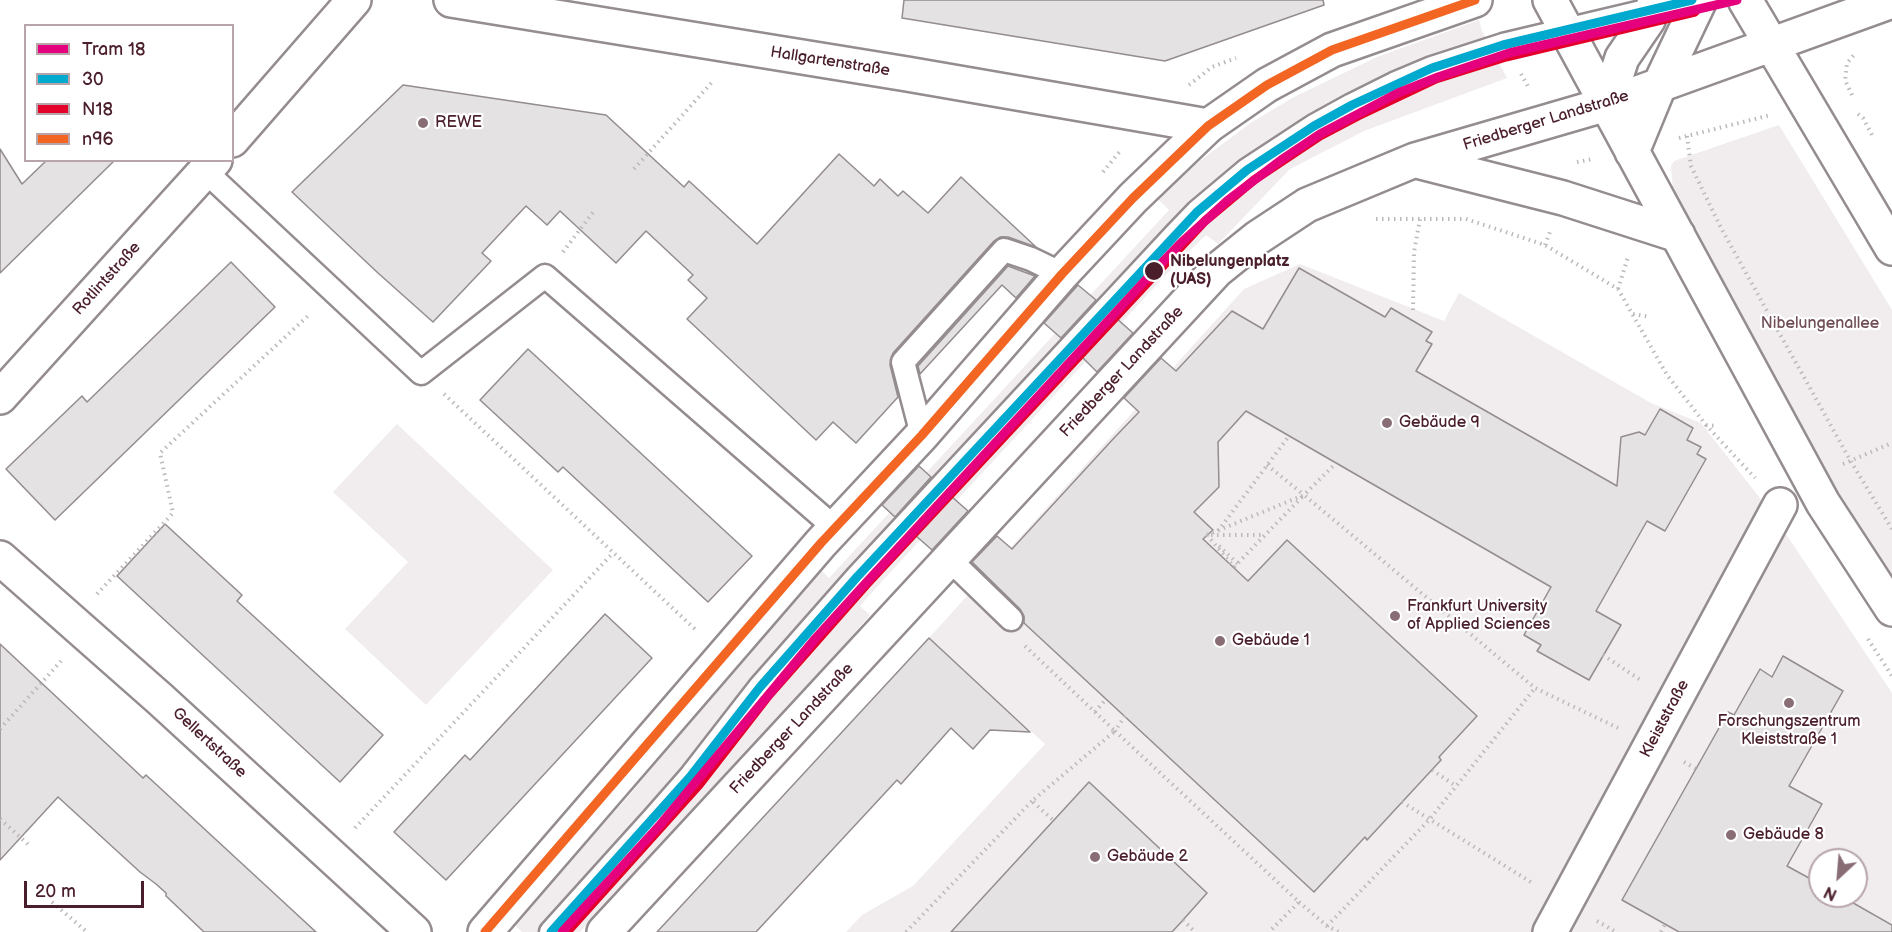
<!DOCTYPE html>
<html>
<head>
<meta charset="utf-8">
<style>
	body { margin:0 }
	#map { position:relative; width:1892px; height:932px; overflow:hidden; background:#fff; font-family:"Balsamiq Sans",sans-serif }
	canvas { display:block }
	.legend { position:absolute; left:24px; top:24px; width:210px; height:138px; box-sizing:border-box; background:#fff; border:2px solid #b7a5aa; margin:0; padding:8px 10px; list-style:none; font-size:18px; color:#4a1f2b }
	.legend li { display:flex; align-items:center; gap:12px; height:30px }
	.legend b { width:30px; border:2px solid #b7a5aa }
	.north { position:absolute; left:1808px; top:848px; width:60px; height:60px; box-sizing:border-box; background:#fff; border:2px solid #b7a5aa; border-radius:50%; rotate:206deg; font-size:16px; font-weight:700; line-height:24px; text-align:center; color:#4a1f2b }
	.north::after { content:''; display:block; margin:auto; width:21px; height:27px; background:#896d75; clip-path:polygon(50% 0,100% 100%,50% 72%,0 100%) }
	.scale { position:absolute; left:24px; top:881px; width:120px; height:27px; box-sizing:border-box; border:3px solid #4a1f2b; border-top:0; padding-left:8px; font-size:18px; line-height:21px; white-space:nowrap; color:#4a1f2b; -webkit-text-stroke:4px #fff; paint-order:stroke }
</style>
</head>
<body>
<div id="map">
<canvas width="1892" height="932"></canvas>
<ul class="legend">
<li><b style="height:8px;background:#e5007d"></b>Tram 18</li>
<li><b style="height:8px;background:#00a9ce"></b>30</li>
<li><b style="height:8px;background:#e4002b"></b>N18</li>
<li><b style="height:8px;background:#f26522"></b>n96</li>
</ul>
<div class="north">N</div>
<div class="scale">20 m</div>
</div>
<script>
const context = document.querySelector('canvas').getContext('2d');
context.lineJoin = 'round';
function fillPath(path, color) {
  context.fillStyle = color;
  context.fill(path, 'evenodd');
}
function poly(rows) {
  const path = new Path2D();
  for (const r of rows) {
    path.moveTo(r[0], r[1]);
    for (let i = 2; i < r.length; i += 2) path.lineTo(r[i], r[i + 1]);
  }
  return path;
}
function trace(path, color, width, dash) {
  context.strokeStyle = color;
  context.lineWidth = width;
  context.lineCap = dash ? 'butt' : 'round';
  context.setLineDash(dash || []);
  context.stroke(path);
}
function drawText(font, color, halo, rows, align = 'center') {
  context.font = font + ' "Balsamiq Sans",sans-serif';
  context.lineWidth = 4.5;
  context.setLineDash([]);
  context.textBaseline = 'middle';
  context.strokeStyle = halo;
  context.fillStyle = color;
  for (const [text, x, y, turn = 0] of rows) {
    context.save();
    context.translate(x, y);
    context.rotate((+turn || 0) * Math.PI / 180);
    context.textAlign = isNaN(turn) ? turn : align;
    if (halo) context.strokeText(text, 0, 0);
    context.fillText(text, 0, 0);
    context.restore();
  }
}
const built = poly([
	[1479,20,1482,31,1507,78,1364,131,1290,169,1218,244,1206,235,1174,266,883,580,860,606,870,615,743,761,580,932,522,932,513,923,628,797,817,566,829,578,1169,210,1158,199,1177,181,1197,163,1252,122,1294,97,1377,57],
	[1779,125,1892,310,1892,581,1862,535,1792,415,1673,192,1671,166,1674,161],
	[1300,264,1444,321,1459,293,1651,403,1701,423,1774,516,1892,693,1892,932,846,932,862,915,913,886,1045,744,929,638,1244,289],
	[1820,860,1856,860,1856,896,1820,896],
	[397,424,553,570,426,705,345,629,408,562,333,492]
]);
const building = poly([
	[904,0,1323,0,1324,5,1165,61,902,18,904,0],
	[403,85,606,115,684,187,689,181,757,244,839,154,874,186,880,179,898,196,903,191,928,213,961,177,1036,247,1008,237,1000,237,994,241,893,353,890,365,898,397,856,443,833,422,816,440,687,319,707,298,688,280,693,275,646,231,616,263,560,211,547,225,526,206,482,253,491,261,433,322,378,273,292,192,403,85],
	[0,149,22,184,47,160,115,160,0,273,0,149],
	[231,262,275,307,55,520,6,469,82,396,87,402,231,262],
	[1008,266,1035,276,1016,298,1002,285,920,374,918,366,1008,266],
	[1299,268,1385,317,1391,308,1432,332,1426,341,1432,344,1416,371,1617,486,1621,437,1639,432,1645,435,1660,409,1693,428,1687,440,1701,447,1697,454,1706,459,1665,531,1647,521,1596,611,1621,625,1589,680,1537,651,1541,645,1524,635,1551,587,1246,411,1218,442,1219,487,1194,512,1213,530,1203,539,1248,581,1287,540,1477,716,1439,757,1441,760,1367,840,1365,837,1314,892,1024,623,1024,616,1020,609,972,562,997,536,1012,549,1114,438,1139,412,1124,398,1161,358,1176,371,1232,311,1263,329,1299,268],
	[1078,285,1096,300,1061,338,1044,323,1078,285],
	[1116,318,1133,333,1097,372,1081,356,1116,318],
	[528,349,752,556,708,602,563,467,558,472,480,400,528,349],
	[919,466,931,477,895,517,882,505,919,466],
	[951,496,968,511,932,550,915,535,951,496],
	[165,524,242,595,237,601,383,735,340,782,117,576,165,524],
	[605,614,652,658,446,880,394,832,465,755,470,760,605,614],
	[929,638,1030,732,990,730,973,749,951,728,901,784,897,780,756,932,657,932,929,638],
	[0,644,143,778,146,775,316,932,204,932,166,896,166,893,156,884,140,872,58,797,0,860,0,644],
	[1783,656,1843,691,1789,786,1822,804,1787,866,1820,884,1820,896,1841,896,1892,925,1892,932,1679,932,1622,900,1728,712,1734,715,1760,669,1772,677,1783,656],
	[1089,782,1207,893,1183,920,1172,932,951,932,1089,782]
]);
const path = poly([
	[1521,74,1529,88],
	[1189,85,1212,67,1236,58],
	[1852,95,1845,80,1847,63,1854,55],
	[1858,114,1863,118,1872,135],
	[1687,136,1691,166,1721,228,1850,460,1892,529],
	[1679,138,1771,115],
	[1577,162,1593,159],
	[634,169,714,80],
	[1103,172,1121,150],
	[1376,219,1466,219,1545,245,1618,289,1667,375,1706,425,1755,478],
	[1545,245,1550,232],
	[563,252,594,211],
	[1618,289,1628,257],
	[1413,310,1414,252,1420,219],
	[1633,314,1650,317],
	[444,394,697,631],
	[1706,425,1716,426],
	[1843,464,1892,443],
	[1267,465,1304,495],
	[1218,531,1289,436],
	[1207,535,1234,567,1304,495,1535,688,1618,728],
	[1207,535,1304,495,1336,463],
	[1211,535,1263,535],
	[1219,546,1238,564],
	[97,594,173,513,160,453,310,314],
	[1868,639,1892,676],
	[1025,646,1115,731,1032,801,1054,821],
	[1603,655,1642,681],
	[1095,712,1106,699],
	[1125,716,1115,731,1299,902,1269,932],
	[0,729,61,661],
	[1684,762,1696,769],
	[1432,770,1456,786],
	[1402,802,1534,884],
	[0,819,31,847],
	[355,828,613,553],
	[52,902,87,932],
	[1299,902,1327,926,1339,932],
	[1183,920,1195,932],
	[1597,921,1616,932],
	[1327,926,1429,820,1535,688],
	[906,932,1032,801],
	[1661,932,1665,924]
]);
const service = poly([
	[205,171,421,373,545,276,835,528],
	[922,435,903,362,1004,250,1031,259,1062,274],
	[950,560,1011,619],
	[551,932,653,819,690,777,760,687,857,577,1175,235,1197,212,1247,170,1314,126,1352,105,1394,84,1432,68,1503,45,1692,0]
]);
const pedestrian = poly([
	[1550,932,1780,505]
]);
const minor = poly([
	[451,0,907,74,1208,126],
	[232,140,354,0],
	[0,397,215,160],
	[0,558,160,699,414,932]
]);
const primary = poly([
	[1550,0,1823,503,1892,609],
	[1745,0,1892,248],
	[1607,104,1622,58,1648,20,1656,0],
	[1632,152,1660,84,1700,0],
	[1417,161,1563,198,1678,235],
	[485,932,821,543,922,435,1062,274,1133,198,1208,126,1267,85,1332,50,1475,0],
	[604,932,1216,271,1257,238,1307,205,1415,160,1607,104,1892,1]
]);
const bus1 = poly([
	[551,932,690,777,760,687,857,577,1197,212,1247,170,1314,126,1352,105,1432,68,1503,45,1692,0]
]);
const bus2 = poly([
	[567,932,699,785,769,695,866,585,1205,221,1254,180,1320,136,1358,116,1436,79,1506,57,1695,12]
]);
const bus3 = poly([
	[485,932,821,543,922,435,1062,274,1133,198,1208,126,1267,85,1332,50,1475,0]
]);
const tram1 = poly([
	[562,932,660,825,815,639,864,585,1154,271,1183,241,1228,200,1281,160,1320,134,1398,93,1438,77,1509,53,1737,0]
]);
const markers = [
	[423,123,6,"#896d75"],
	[1154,271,10,"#4a1f2b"],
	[1387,423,6,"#896d75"],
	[1395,616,6,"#896d75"],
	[1220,641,6,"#896d75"],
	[1789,703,6,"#896d75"],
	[1731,835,6,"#896d75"],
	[1095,857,6,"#896d75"]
];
const streetNames = [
	["Hallgartenstraße",830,62,9],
	["Friedberger Landstraße",1546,121,-17],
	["Rotlintstraße",107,279,-48],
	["Friedberger Landstraße",1122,372,-47],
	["Kleiststraße",1665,719,-62],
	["Friedberger Landstraße",792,729,-47],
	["Gellertstraße",209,743,43]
];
const poiNames = [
	["REWE",435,123],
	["Gebäude 9",1399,423],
	["Frankfurt University",1407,607],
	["of Applied Sciences",1407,625],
	["Gebäude 1",1232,641],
	["Forschungszentrum",1789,722,"center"],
	["Kleiststraße 1",1789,740,"center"],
	["Gebäude 8",1743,835],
	["Gebäude 2",1107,857]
];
const stopNames = [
	["Nibelungenplatz",1170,262],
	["(UAS)",1170,280]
];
const parkNames = [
	["Nibelungenallee",1820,324]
];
fillPath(built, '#f1edee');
fillPath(building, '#e4e2e3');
trace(building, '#948c8e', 1.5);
trace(service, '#948c8e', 27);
trace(pedestrian, '#948c8e', 38);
trace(minor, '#948c8e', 38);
trace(primary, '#948c8e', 38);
trace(path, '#bdb8b9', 4, [1.5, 4.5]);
trace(service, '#fff', 22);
trace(pedestrian, '#fff', 33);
trace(minor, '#fff', 33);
trace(primary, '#fff', 33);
trace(bus1, '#00a9ce', 9);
trace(bus2, '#e4002b', 9);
trace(bus3, '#f26522', 9);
trace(tram1, '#e5007d', 9);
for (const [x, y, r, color] of markers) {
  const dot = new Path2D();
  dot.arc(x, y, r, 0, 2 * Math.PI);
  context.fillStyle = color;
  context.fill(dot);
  trace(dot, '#fff', 2);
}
drawText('16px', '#4a1f2b', '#fff', streetNames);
drawText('16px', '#4a1f2b', '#fff', poiNames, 'left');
drawText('bold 16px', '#4a1f2b', '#fff', stopNames, 'left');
drawText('16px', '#714f58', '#fff', parkNames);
</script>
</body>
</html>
